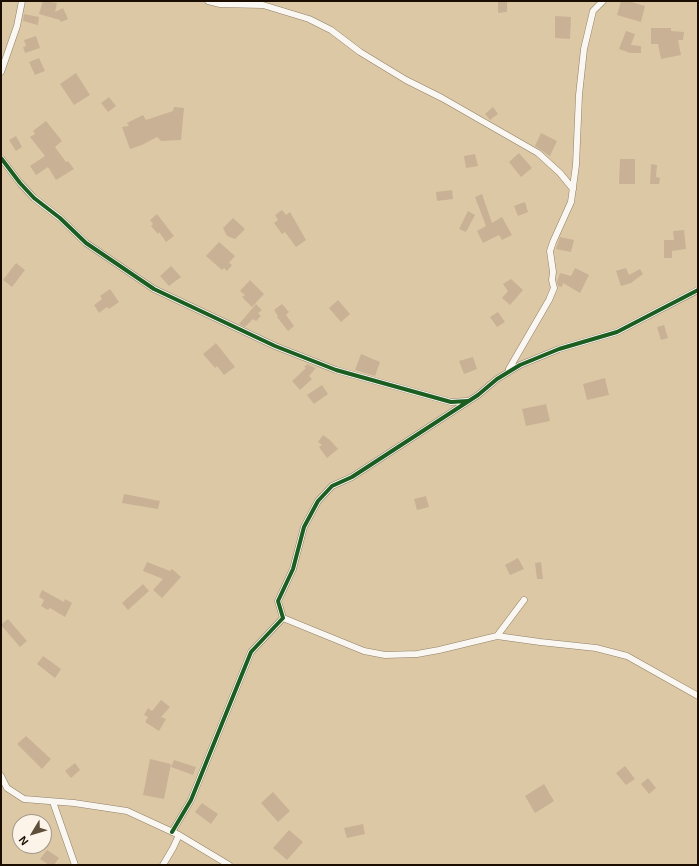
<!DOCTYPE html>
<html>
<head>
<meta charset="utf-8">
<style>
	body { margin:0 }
	#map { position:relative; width:699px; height:866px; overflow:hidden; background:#ddc8a5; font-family:Helvetica,sans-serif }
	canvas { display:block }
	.frame { position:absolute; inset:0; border:2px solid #1b0d00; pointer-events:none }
	.north { position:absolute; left:12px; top:814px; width:40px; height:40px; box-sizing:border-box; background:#fcf4e8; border:1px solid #a2988b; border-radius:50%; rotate:232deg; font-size:11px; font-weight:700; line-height:16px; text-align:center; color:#1b0d00 }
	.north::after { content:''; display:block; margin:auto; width:14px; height:18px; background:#5f4e3a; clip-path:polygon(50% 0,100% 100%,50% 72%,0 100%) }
</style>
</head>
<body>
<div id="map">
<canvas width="699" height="866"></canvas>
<div class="frame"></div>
<div class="north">N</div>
</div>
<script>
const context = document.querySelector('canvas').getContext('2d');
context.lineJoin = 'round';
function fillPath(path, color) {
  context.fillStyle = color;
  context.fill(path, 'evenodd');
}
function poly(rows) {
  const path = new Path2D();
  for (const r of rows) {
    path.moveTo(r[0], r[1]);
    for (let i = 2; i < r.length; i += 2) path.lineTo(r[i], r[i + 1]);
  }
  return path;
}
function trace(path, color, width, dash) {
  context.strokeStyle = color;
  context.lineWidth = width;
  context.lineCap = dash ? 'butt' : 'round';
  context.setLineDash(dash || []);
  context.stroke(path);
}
const building = poly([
	[43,1,57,3,55,12,63,8,68,19,61,22,60,20,39,14],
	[498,1,507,1,507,12,498,13],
	[621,1,628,1,645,6,641,22,617,15],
	[24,14,39,17,38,25,23,21],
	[555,16,571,17,570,39,555,38],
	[651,28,671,28,671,31,684,32,683,40,678,40,681,55,661,59,658,44,651,44],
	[626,31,635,34,631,45,641,46,641,53,630,53,619,49],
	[36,36,40,48,25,53,23,47,26,46,24,40],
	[39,58,45,71,35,75,29,62],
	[76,73,90,95,74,105,60,84],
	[109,97,116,106,108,112,101,103],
	[174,107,184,108,181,140,161,141,157,137,142,145,130,149,122,127,129,126,127,123,143,115,146,120,173,111],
	[493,107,498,114,490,120,485,114],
	[46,121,62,141,55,147,66,162,68,161,74,169,56,180,48,167,36,175,30,166,45,156,30,137,35,134,33,131],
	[541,133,557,141,550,156,535,146],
	[16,136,22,147,16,151,9,140],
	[519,153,532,168,521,177,509,162],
	[475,154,478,166,466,168,464,156],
	[620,159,635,159,635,184,619,184],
	[651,164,657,165,656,177,660,178,659,184,650,184],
	[452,190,453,199,437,201,436,192],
	[482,194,492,223,502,217,512,235,502,240,499,235,483,243,477,231,486,226,475,197],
	[525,202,528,212,518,216,514,206],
	[282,210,286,215,290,212,306,240,296,247,285,232,282,234,274,223,278,220,275,215],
	[468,211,475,215,466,232,459,229],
	[157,214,174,236,166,242,159,232,158,234,151,226,153,224,150,220],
	[233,218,245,229,235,239,227,236,223,228],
	[684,230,686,249,672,251,672,258,664,258,664,240,674,240,673,231],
	[560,237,574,240,571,252,556,249],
	[219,242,235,256,229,263,232,265,227,271,224,268,222,270,206,256],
	[16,263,25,270,12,287,3,280],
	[171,266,181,277,169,286,160,276],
	[575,268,589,275,580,293,563,283,562,287,558,286,557,282,560,273,571,276],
	[626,268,629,275,640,269,643,274,631,283,621,286,616,271],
	[511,279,523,290,510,305,502,298,508,291,503,284],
	[250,280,264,294,252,307,242,297,245,295,240,291],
	[110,289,119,302,109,309,107,307,99,313,94,305,102,299,100,296],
	[338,300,350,314,341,322,329,308],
	[256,304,262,310,258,313,261,316,256,321,253,319,245,327,239,324],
	[282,304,289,312,286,315,294,326,288,331,277,317,278,316,274,310],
	[498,312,505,322,497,327,490,317],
	[664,325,668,338,661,340,657,327],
	[216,343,235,367,224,375,217,366,215,368,203,354],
	[361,354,380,362,375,376,355,370],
	[473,357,477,369,464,374,459,361],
	[307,364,316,368,309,376,312,379,300,390,292,381,306,368,304,367],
	[605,378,609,395,587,400,583,384],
	[322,385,328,394,314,404,307,395],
	[546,404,550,421,526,426,522,409],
	[323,435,330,440,338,449,327,458,319,447,322,445,318,442],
	[124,494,160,501,158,509,122,503],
	[426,496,429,507,417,510,414,499],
	[518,558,524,569,510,575,505,565],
	[147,562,170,571,172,569,181,577,162,598,153,590,163,579,143,571],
	[541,562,543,579,537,579,535,563],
	[143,584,149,591,128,610,122,603],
	[42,590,64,602,65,599,72,603,65,617,50,608,48,610,41,606,44,600,39,597],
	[8,619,27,641,20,647,1,625],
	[43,656,61,669,55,678,37,664],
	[161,700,170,707,161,717,166,719,159,731,145,722,148,717,144,715,148,708,152,711],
	[26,736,51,759,42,769,17,744],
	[150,759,171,764,164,799,143,795],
	[174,760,196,767,193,775,171,767],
	[75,763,80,770,71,778,65,771],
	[625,766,635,779,626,785,616,773],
	[648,778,656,788,649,794,641,784],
	[544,784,554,801,535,813,525,796],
	[273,792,290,811,278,822,261,803],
	[202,803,218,814,211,824,195,812],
	[363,824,365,834,347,838,344,828],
	[289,830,303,842,287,860,273,848],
	[47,850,59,858,54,865,49,865,40,859]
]);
const street = poly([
	[208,1,220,4,263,5,309,19,331,30,360,52,406,80,442,98,538,153,560,173,573,189],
	[1,72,17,26,22,1],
	[1,158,20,183,34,198,60,218,86,243,154,289,275,346,336,370,451,402,466,401],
	[509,369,549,300,554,288,552,280,553,272,550,251,553,242,571,202,576,165,579,95,584,49,593,11,603,1],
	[283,618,364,651,385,655,417,654,439,650,497,636,524,600],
	[497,636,540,642,596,648,627,656,698,696],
	[1,776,7,788,24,799,74,803,127,811,179,835,229,865],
	[53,802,75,865],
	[172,832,191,800,251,652,283,618,278,601,293,569,304,527,318,501,332,486,352,477,478,395,497,379,520,365,559,349,617,332,698,290],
	[163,865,173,848,179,835]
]);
const cycleway = poly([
	[1,158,20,183,34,198,60,218,86,243,154,289,275,346,336,370,451,402,468,401],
	[172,832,191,800,251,652,283,618,278,601,293,569,304,527,318,501,332,486,352,477,478,395,497,379,520,365,559,349,617,332,698,290]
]);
fillPath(building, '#c8b195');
trace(street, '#8e7f66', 7);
trace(street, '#faf7f2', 6);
trace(cycleway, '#1b5e20', 4);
</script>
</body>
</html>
